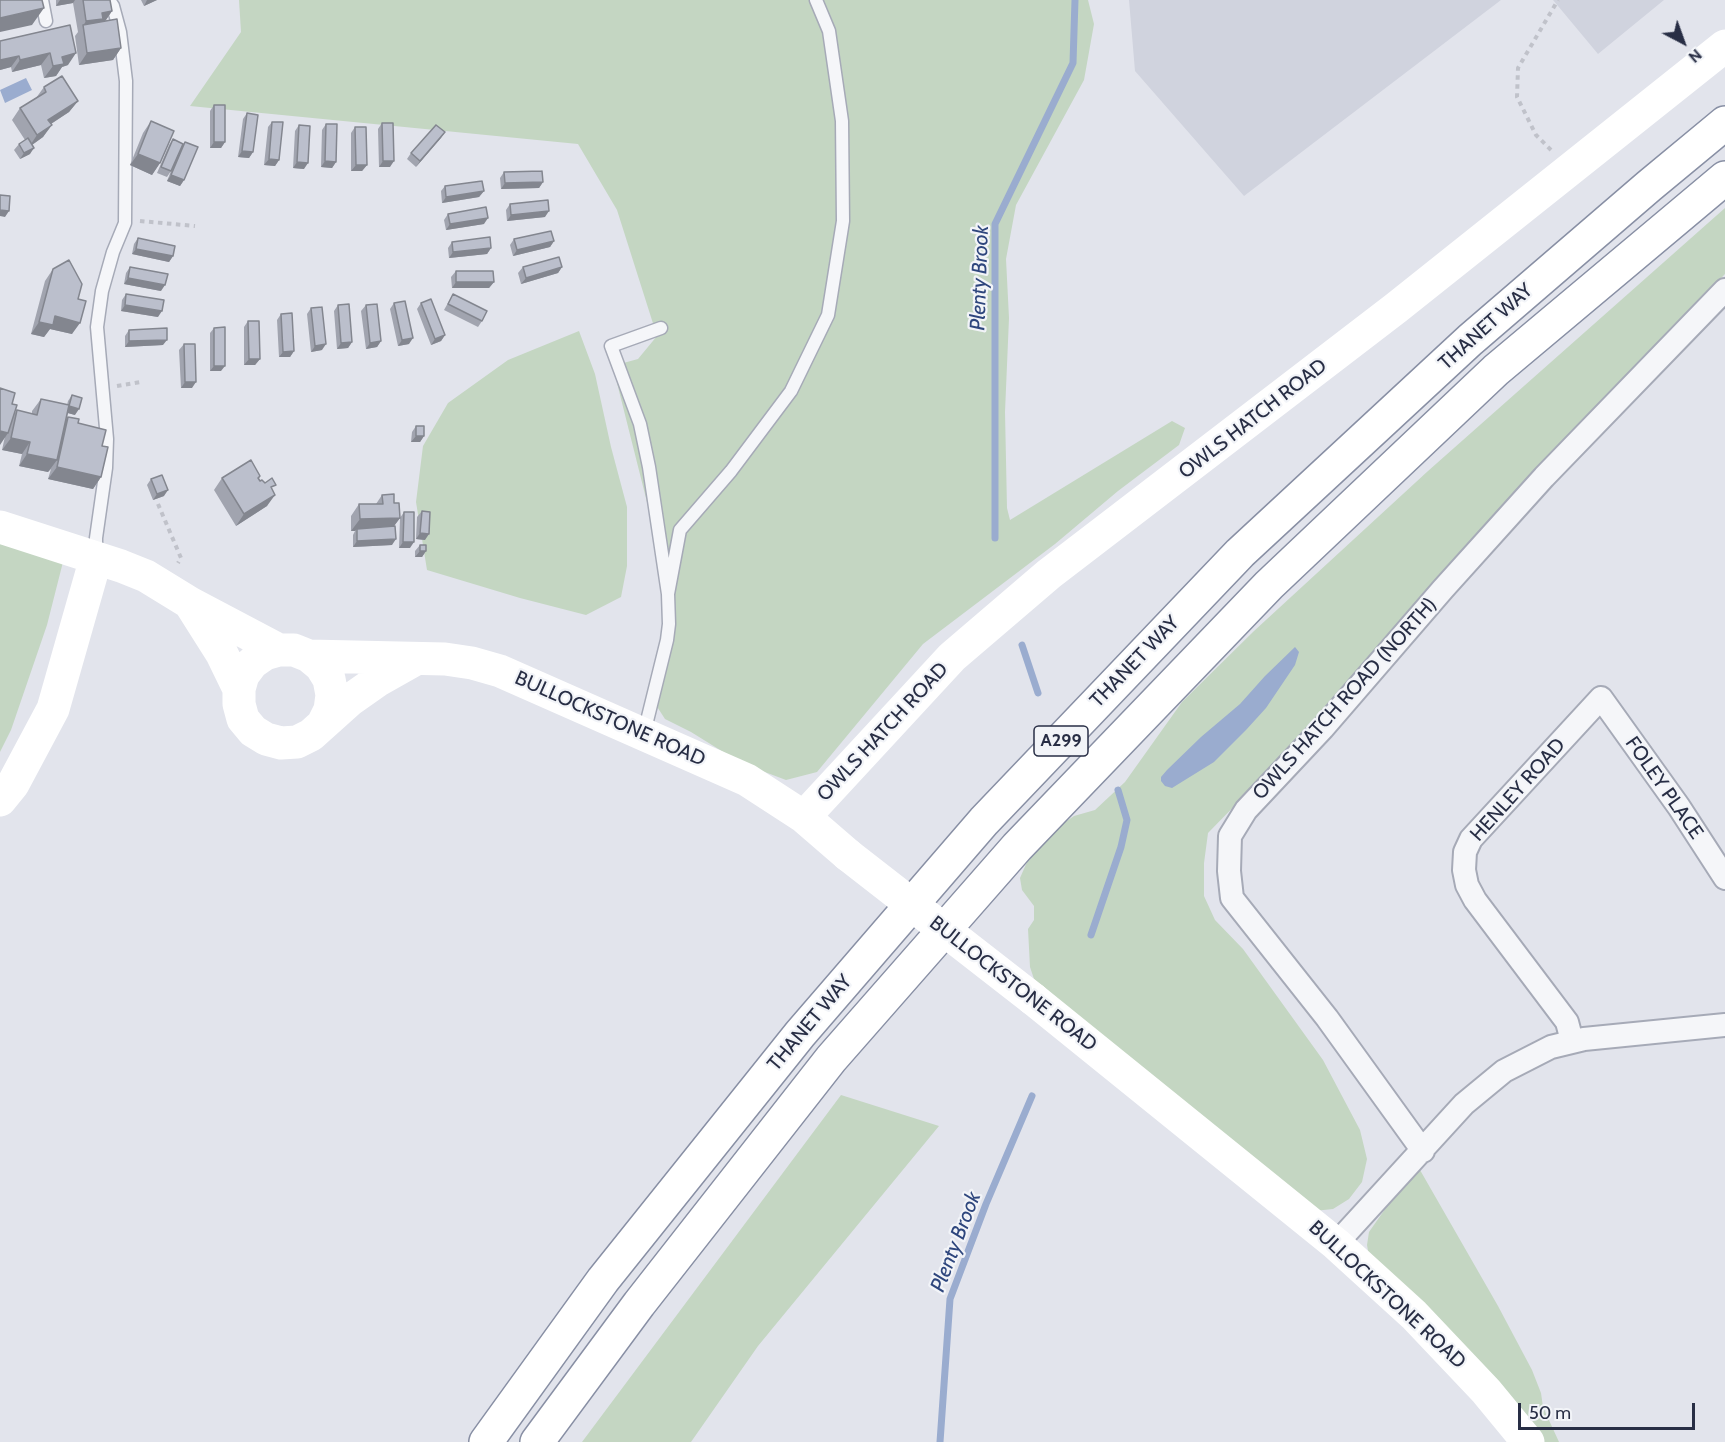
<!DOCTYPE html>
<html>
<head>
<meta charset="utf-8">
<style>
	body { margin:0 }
	#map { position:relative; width:1725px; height:1442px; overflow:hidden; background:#e2e4ec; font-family:Cabin,sans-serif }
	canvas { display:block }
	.north { position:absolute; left:1653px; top:12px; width:60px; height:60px; -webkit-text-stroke:4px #f2f4f8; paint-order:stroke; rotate:139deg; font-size:16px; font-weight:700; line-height:24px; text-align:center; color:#282e45 }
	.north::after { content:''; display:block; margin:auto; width:21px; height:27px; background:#282e45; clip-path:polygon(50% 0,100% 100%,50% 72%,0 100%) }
	.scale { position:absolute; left:1518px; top:1403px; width:177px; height:27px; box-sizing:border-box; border:3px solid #282e45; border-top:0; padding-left:8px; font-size:18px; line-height:21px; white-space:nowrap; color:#282e45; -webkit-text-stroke:4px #f2f4f8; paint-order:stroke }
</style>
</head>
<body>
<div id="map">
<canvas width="1725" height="1442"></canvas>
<div class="north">N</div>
<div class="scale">50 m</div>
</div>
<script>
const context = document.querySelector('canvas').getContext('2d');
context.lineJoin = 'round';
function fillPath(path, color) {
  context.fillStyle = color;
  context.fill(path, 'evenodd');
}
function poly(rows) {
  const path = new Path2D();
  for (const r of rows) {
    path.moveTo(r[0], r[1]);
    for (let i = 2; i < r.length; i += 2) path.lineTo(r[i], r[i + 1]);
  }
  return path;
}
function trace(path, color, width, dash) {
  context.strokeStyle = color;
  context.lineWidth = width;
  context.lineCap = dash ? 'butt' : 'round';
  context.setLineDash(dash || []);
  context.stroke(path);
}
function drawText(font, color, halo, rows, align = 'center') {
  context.font = font + ' Cabin,sans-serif';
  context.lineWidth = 4.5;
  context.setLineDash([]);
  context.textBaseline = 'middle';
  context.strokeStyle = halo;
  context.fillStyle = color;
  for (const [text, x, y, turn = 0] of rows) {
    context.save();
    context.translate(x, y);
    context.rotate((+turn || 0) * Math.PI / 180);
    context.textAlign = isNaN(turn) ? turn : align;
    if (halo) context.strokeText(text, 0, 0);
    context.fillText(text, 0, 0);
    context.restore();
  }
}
const built = poly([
	[1129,0,1501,0,1244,196,1135,71],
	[1553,0,1664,0,1598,54]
]);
const green = poly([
	[239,0,1088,0,1094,24,1084,80,1016,205,1006,259,1009,318,1005,412,1007,508,1010,520,1172,421,1185,428,1179,445,1118,491,1055,544,923,644,817,772,786,780,741,763,691,732,665,719,654,702,670,610,654,530,617,383,616,365,638,359,657,336,617,210,578,144,190,106,241,32],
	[1725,208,1725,274,1592,412,1390,633,1291,748,1208,833,1204,863,1204,896,1215,920,1243,949,1323,1060,1360,1130,1367,1159,1362,1182,1349,1199,1333,1209,1314,1211,1034,979,1030,967,1028,929,1034,920,1034,906,1022,890,1020,878,1027,862,1058,827,1074,816,1095,810,1125,782,1182,702,1254,631,1428,471],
	[579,331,595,374,611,447,627,507,627,566,621,597,586,615,520,598,427,570,416,502,423,446,448,403,508,360],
	[0,530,64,558,47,625,11,730,0,752],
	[841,1095,939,1126,758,1346,691,1442,582,1442],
	[1420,1170,1498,1306,1532,1370,1541,1393,1543,1407,1559,1442,1531,1442,1370,1262,1367,1245,1369,1232,1390,1202]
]);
const water = poly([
	[26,78,32,90,5,103,0,90],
	[1295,647,1299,652,1295,665,1266,708,1246,730,1214,762,1172,788,1165,786,1161,781,1161,777,1167,770,1201,737,1240,704,1265,676]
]);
const stream = poly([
	[995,538,995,224,1073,63,1075,0],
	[1022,645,1038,693],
	[1091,935,1121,847,1127,820,1118,790],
	[940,1442,950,1299,986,1204,1032,1096]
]);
const path = poly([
	[1551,150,1536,135,1517,97,1518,68,1558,0],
	[140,221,195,226],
	[117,386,141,382],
	[158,504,181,558,178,563]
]);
const lane = poly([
	[42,0,46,21],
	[96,556,96,538,106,468,107,439,97,327,102,291,113,252,125,223,126,81,120,32,113,6,109,0],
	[668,594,680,530,731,471,791,391,828,315,843,221,842,121,829,31,816,0],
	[644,733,667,640,669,624,668,594,649,467,640,424,611,346,661,328]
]);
const street = poly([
	[1572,1041,1567,1022,1475,900,1467,885,1464,870,1465,852,1471,839,1601,698,1679,807,1725,878],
	[1423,1151,1327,1018,1232,898,1229,871,1230,836,1246,810,1323,728,1443,589,1544,477,1725,290],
	[1336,1244,1464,1104,1504,1071,1551,1047,1584,1039,1725,1025]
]);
const secondary = poly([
	[0,527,121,566,146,576,190,603,279,650],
	[191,605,222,654,239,689],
	[309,656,445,659,472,663,500,671,747,780,804,817,848,855],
	[323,724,330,710,332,695,329,679,321,666,309,656,294,650,279,650,265,654,252,663,243,675,239,689,239,704,243,719,253,731,266,739,281,743,297,742,311,735,350,700,377,681,416,659],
	[0,800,13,784,53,709,96,558],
	[804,817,952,657,1049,574,1396,308,1725,46],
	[1033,999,1336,1244,1414,1315,1486,1391,1528,1442]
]);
const highway = poly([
	[486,1442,603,1280,800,1034,984,821,1240,553,1470,340,1649,186,1725,123],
	[537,1442,639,1304,831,1059,1017,847,1269,585,1496,370,1725,178]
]);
const secondaryBridge = poly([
	[848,855,1033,999]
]);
const wall = poly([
	[56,0,110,0,112,11,105,21,121,48,113,60,79,65,75,36,78,32,73,3,56,6],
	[141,0,157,0,144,6],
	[70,25,68,65,62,67,56,76,44,78,41,65,12,72,11,67,0,70,0,41],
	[44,87,78,101,69,112,51,124,43,137,32,145,30,154,20,159,14,150,19,144,25,140,12,120,20,108,36,98],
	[214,105,225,142,221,148,210,148,210,111],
	[247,113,253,152,249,158,238,157,243,119],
	[151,121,160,163,152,175,130,165,143,133],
	[272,122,279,160,275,166,264,165,268,127],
	[382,123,390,167,379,167,378,129],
	[326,124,336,162,332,168,321,167,322,130],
	[299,125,304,169,293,168,295,131],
	[355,127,367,165,362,171,351,171,351,133],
	[445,132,416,167,407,159,411,153],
	[173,139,181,148,185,142,184,180,180,186,167,181,171,171,167,177,157,173,169,145],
	[504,172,543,182,539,188,501,189,500,178],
	[445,186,484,191,479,197,442,203,441,191],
	[510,204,545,217,507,221,506,210],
	[448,214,484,224,446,230,444,220],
	[138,238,173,256,169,262,132,254,134,244],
	[514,239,554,241,550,247,513,256,510,245],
	[452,242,491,248,487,254,449,258,448,248],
	[130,267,161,291,124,284,126,273],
	[523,267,562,267,558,273,521,284,518,273],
	[53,269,78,299,72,334,50,329,44,337,31,334,45,281],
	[456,271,494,282,489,288,452,288,451,277],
	[126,294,158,317,121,311,122,300],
	[453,294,482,321,478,327,444,310],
	[394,303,409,344,398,346,390,309],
	[421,303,445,335,441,341,431,345,417,309],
	[338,305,352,342,348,348,337,349,334,311],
	[366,305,381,341,377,347,366,349,361,311],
	[311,308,322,350,311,352,307,314],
	[281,314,294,351,290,357,279,357,277,320],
	[248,321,260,359,255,365,244,365,244,327],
	[214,328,221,371,210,371,210,333],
	[129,330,163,345,125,347,125,336],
	[184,344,192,388,181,388,179,350],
	[72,395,75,415,68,413,66,420,68,417,78,423,102,446,101,477,93,489,48,479,51,469,48,472,19,466,22,454,2,450,12,404,15,413,17,410,32,414,32,411,41,399,67,405,68,401],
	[416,426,424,436,420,442,411,442,412,432],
	[260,476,259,479,260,481,265,483,272,490,267,506,236,526,214,490,222,478],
	[151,479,164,496,153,500,147,485],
	[382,495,394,503,400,518,394,526,392,545,353,547,353,535,355,531,351,531,351,516,359,504,376,504],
	[422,511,425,540,416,539,417,517],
	[404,512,410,548,399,548,400,518],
	[420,545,426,551,422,557,415,557,415,551]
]);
const shadedWall = poly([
	[60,0,75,0,73,3,56,6],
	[147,0,157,0,144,6],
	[44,8,32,25,0,32,0,18],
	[112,11,104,23,83,26,86,21,102,13],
	[121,48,113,60,79,65,87,53],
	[50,53,41,65,12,72,20,60],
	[76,53,68,65,62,67,56,76,44,78,53,66,62,57],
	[19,56,11,67,0,70,0,60],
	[78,101,69,112,40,131,48,120],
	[52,125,43,137,29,147,37,135],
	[445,132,441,138,416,167,420,161],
	[214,142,225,142,221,148,210,148],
	[34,148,30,154,20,159,24,153],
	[242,151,253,152,249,158,238,157],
	[138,154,160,163,152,175,130,165],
	[269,159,279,160,275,166,264,165],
	[325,161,336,162,332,168,321,167],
	[383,161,394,161,390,167,379,167],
	[297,162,308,163,304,169,293,168],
	[356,165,367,165,362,171,351,171],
	[171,175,184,180,180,186,167,181],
	[543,182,539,188,501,189,505,183],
	[484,191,479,197,442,203,446,197],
	[0,210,9,211,5,217,0,216],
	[549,211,545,217,507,221,511,215],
	[488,218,484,224,446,230,450,224],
	[554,241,550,247,513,256,517,250],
	[491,248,487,254,449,258,453,252],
	[136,249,173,256,169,262,132,254],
	[562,267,558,273,521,284,526,278],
	[128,278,165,285,161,291,124,284],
	[456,282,494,282,489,288,452,288],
	[125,305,162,311,158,317,121,311],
	[55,316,80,323,72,334,50,329,44,337,31,334,39,322],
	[445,335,441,341,431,345,435,339],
	[413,338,409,344,398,346,402,340],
	[167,340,163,345,125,347,129,341],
	[381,341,377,347,366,349,370,343],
	[352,342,348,348,337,349,341,343],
	[326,344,322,350,311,352,315,346],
	[294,351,290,357,279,357,283,352],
	[249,359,260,359,255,365,244,365],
	[214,366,225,366,221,371,210,371],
	[185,382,196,382,192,388,181,388],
	[69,406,79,409,75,415,64,412],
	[0,431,8,433,0,445],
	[416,436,424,436,420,442,411,442],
	[11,438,30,442,22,454,2,450],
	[27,454,57,460,48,472,19,466],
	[57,467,101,477,93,489,48,479],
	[168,490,164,496,153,500,157,494],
	[275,495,267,506,236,526,244,514],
	[400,518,391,530,357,529,355,531,351,531,360,519],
	[420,533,429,534,425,540,416,539],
	[396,539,392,545,353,547,357,541],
	[403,542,414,542,410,548,399,548],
	[420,551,426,551,422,557,415,557]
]);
const building = poly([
	[0,0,42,0,44,8,0,18,0,0],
	[83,0,110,0,112,11,102,13,103,19,86,21,83,0],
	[117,19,121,48,87,53,83,25,117,19],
	[70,25,76,53,62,57,64,64,53,66,50,53,20,60,19,56,0,60,0,41,70,25],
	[62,76,78,101,48,120,52,125,37,135,20,108,46,92,44,87,62,76],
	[214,105,225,105,225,142,214,142,214,105],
	[247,113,258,115,253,152,242,151,247,113],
	[151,121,174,131,160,163,138,154,151,121],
	[272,122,283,122,279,160,269,159,272,122],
	[382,123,393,123,394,161,383,161,382,123],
	[326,124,337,124,336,162,325,161,326,124],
	[299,125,310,126,308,163,297,162,299,125],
	[436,125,445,132,420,161,411,153,436,125],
	[355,127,366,127,367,165,356,165,355,127],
	[28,138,34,148,24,153,19,144,28,138],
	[173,139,183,144,171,171,161,167,173,139],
	[185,142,198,147,184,180,171,175,185,142],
	[542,171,543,182,505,183,504,172,542,171],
	[482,181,484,191,446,197,445,186,482,181],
	[0,195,10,196,9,211,0,210,0,195],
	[548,200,549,211,511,215,510,204,548,200],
	[486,207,488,218,450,224,448,214,486,207],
	[551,231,554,241,517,250,514,239,551,231],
	[490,237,491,248,453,252,452,242,490,237],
	[138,238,175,246,173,256,136,249,138,238],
	[559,257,562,267,526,278,523,267,559,257],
	[69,260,82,284,78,299,86,301,80,323,55,316,53,325,39,322,53,269,69,260],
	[130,267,168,274,165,285,128,278,130,267],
	[456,271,493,271,494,282,456,282,456,271],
	[126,294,164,300,162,311,125,305,126,294],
	[453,294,487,311,482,321,448,304,453,294],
	[431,299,445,335,435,339,421,303,431,299],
	[405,301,413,338,402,340,394,303,405,301],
	[349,304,352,342,341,343,338,305,349,304],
	[377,304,381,341,370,343,366,305,377,304],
	[322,307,326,344,315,346,311,308,322,307],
	[292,313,294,351,283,352,281,314,292,313],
	[248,321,259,321,260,359,249,359,248,321],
	[225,327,225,366,214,366,214,328,225,327],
	[167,328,167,340,129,341,129,330,167,328],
	[184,344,195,344,196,382,185,382,184,344],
	[0,388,15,393,12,404,17,405,8,433,0,431,0,388],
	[72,395,82,398,79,409,69,406,72,395],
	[41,399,69,405,57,460,27,454,30,442,11,438,17,410,37,415,41,399],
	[68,417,79,419,78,423,106,430,102,446,108,447,101,477,57,467,68,417],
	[416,426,424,426,424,436,416,436,416,426],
	[251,460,260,476,258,478,260,481,262,480,265,483,272,478,276,485,271,487,275,495,244,514,222,478,251,460],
	[162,475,168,490,157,494,151,479,162,475],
	[394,494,394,503,399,503,400,518,360,519,359,504,383,504,382,495,394,494],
	[422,511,430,512,429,534,420,533,422,511],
	[404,512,414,512,414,542,403,542,404,512],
	[395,526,396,539,357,541,357,529,395,526],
	[420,545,426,545,426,551,420,551,420,545]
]);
const shields = [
	[1061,741,54]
];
const shieldNames = [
	["A299",1061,741]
];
const streetNames = [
	["THANET WAY",1486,327,-42],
	["OWLS HATCH ROAD",1253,419,-38],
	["THANET WAY",1135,662,-46],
	["OWLS HATCH ROAD (NORTH)",1345,699,-48],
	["BULLOCKSTONE ROAD",610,719,24],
	["OWLS HATCH ROAD",883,732,-47],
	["FOLEY PLACE",1664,788,55],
	["HENLEY ROAD",1518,790,-48],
	["BULLOCKSTONE ROAD",1013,984,38],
	["THANET WAY",810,1023,-50],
	["BULLOCKSTONE ROAD",1387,1295,43]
];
const waterNames = [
	["Plenty Brook",980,278,-88],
	["Plenty Brook",956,1242,-69]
];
fillPath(built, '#d0d3de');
fillPath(green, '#c4d6c2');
fillPath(water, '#9aaccf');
trace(stream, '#9aaccf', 7);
trace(lane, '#a6aab7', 15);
trace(street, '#a6aab7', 26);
trace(highway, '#888fa4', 36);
trace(path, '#c0c2ca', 4, [4.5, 4.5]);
trace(lane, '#f5f6f9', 12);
trace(street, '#f5f6f9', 22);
trace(secondary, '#fff', 33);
trace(highway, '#fff', 33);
trace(secondaryBridge, '#fff', 33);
fillPath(wall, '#a1a4af');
fillPath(shadedWall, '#83868f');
fillPath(building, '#bbbfcc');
trace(building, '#83868f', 1.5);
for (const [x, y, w] of shields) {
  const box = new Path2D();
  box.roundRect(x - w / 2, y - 15, w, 30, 4.5);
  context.fillStyle = '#f2f4f8';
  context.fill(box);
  trace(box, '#282e45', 1.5);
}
drawText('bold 18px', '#282e45', null, shieldNames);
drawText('20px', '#282e45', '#f2f4f8', streetNames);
drawText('italic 21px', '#2e467d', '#f2f4f8', waterNames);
</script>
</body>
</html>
